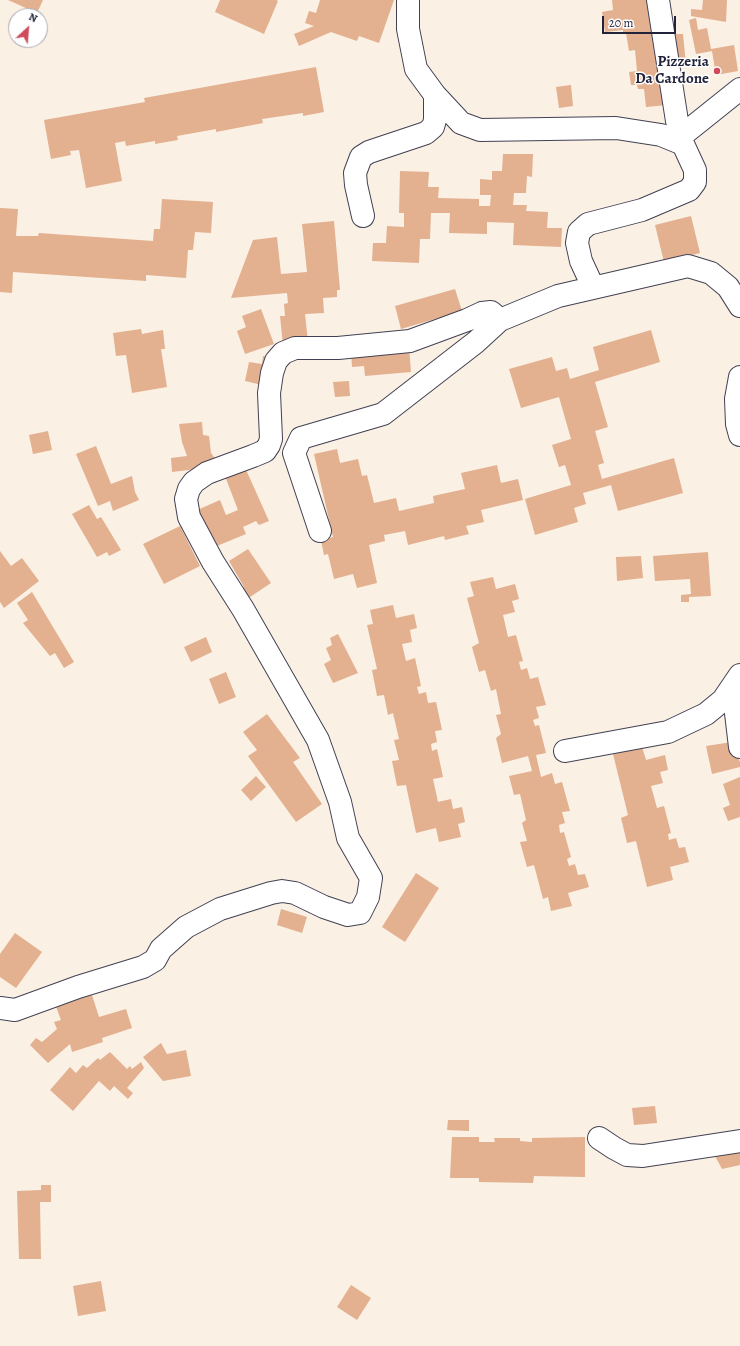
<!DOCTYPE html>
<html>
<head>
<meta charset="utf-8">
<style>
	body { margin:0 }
	#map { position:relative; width:740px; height:1346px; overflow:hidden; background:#faf0e3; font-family:Alegreya,serif }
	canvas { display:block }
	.north { position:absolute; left:8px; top:8px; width:40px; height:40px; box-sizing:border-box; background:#fff; border:1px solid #a7a7b1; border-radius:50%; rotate:26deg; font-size:11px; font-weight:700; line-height:16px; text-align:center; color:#22223b }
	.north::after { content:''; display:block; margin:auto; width:14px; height:18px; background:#d1495b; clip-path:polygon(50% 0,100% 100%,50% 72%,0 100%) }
	.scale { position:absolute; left:602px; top:16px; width:74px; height:18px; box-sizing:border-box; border:2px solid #22223b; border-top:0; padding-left:5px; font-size:12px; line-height:14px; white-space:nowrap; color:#22223b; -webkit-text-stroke:3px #fff; paint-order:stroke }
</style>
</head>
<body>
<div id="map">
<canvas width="740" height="1346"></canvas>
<div class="north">N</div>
<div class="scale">20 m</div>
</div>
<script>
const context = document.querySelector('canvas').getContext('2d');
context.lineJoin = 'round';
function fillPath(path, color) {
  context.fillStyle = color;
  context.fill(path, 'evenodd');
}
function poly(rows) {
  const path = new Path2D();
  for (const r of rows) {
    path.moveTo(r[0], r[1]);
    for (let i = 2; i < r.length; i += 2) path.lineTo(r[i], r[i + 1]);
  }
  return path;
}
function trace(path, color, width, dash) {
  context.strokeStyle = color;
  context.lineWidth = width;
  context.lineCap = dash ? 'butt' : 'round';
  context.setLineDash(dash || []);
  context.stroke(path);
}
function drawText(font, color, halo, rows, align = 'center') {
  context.font = font + ' Alegreya,serif';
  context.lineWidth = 3;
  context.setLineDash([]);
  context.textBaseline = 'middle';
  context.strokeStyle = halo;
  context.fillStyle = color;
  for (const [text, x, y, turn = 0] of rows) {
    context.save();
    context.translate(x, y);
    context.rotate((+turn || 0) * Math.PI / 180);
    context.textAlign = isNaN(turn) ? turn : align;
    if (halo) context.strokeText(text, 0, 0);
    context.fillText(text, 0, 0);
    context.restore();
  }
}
const building = poly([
	[8,0,43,0,37,13],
	[220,0,276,0,278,1,264,34,215,12],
	[320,0,394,0,379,43,359,36,357,41,331,32,299,46,294,34,314,26,305,23,309,11,316,13],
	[612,0,654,0,667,105,646,107,644,89,638,89,637,85,631,85,629,72,637,71,635,50,629,51,626,33,623,33,623,30,605,32,602,12,613,10],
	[703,0,727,0,726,22,691,16,691,9,702,10],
	[696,18,698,30,707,28,711,49,734,45,738,71,716,75,712,51,696,54,689,20],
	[669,34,683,34,686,65,674,68],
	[316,67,324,112,303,116,303,113,262,119,263,123,216,132,216,129,177,136,178,140,155,144,155,141,126,146,125,141,115,143,122,181,86,188,79,150,70,151,71,155,51,159,44,120,145,102,144,98],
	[571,85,573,106,559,108,556,87],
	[503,154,533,154,532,177,527,176,526,193,514,193,513,205,527,205,526,211,548,212,547,228,562,228,561,247,513,245,514,223,487,222,487,234,449,233,450,213,431,213,430,239,420,239,419,263,372,261,373,243,386,243,387,226,404,227,404,213,399,213,400,171,429,172,428,187,439,187,438,198,479,199,479,206,490,206,491,195,480,195,480,179,492,180,492,171,502,171],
	[162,199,213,202,211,233,195,232,193,250,188,250,186,278,146,275,146,281,13,272,12,293,0,292,0,208,18,209,16,236,38,236,39,233,153,241,154,229,160,229],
	[691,216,700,253,664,262,655,225],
	[334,221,340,290,337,290,337,297,323,298,324,313,305,314,308,342,283,345,280,316,285,316,284,304,288,303,287,293,231,298,253,240,277,237,281,274,307,272,302,224],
	[455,289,462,311,401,329,395,306],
	[261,309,274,344,245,354,237,331,246,327,242,316],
	[141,329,142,334,163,330,165,349,161,349,167,387,132,393,126,355,116,356,113,333],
	[651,330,660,362,595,382,608,427,595,431,604,463,598,465,602,479,674,458,683,493,618,511,611,485,583,493,586,504,574,508,578,522,535,535,525,499,571,485,565,465,559,467,552,445,571,439,559,397,521,408,509,369,552,357,556,371,567,368,570,379,599,370,593,347],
	[409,347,411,372,365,376,364,366,352,367,351,351],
	[263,356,272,357,266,386,245,381,249,362,262,364],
	[349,381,350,396,335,397,333,382],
	[202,422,203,435,209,436,211,453,221,466,172,472,171,458,187,456,182,442,179,424],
	[48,431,52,450,33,454,29,435],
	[96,446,111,484,132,476,135,492,139,500,113,511,110,501,98,506,76,454],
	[337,449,340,463,358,459,362,476,367,475,374,503,396,498,399,511,434,503,433,496,465,489,461,473,497,465,501,483,518,479,523,500,481,510,484,522,466,526,469,534,445,540,444,536,408,545,405,531,384,535,385,541,369,545,377,583,357,588,353,574,334,579,328,554,324,555,321,540,333,537,314,454],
	[243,463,269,521,259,525,256,521,243,527,246,534,212,548,195,511,220,500,226,515,238,510,223,471],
	[89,505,97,519,101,517,121,550,109,556,107,552,97,557,72,514],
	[180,526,200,566,164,584,143,544],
	[248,549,271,583,247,599,240,589,244,587,229,561],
	[0,551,11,566,22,558,39,581,4,608,0,602],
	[708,552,711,596,689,597,689,602,681,602,681,595,691,594,690,579,655,581,653,556],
	[641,556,643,578,617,581,616,557],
	[493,577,496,589,515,584,519,599,512,601,515,612,503,615,508,637,516,635,523,661,519,662,521,670,527,668,530,679,538,677,546,705,536,707,539,718,533,720,535,726,539,725,546,753,536,755,541,777,552,773,555,784,562,782,570,811,562,812,565,823,559,825,560,833,564,832,571,857,567,859,569,866,575,864,578,875,585,874,589,887,568,893,572,906,551,911,548,897,543,899,534,865,527,867,520,842,527,841,522,823,526,820,520,794,514,795,509,776,532,771,528,756,502,763,496,738,501,734,496,715,501,714,496,689,491,691,485,670,479,672,472,647,479,643,467,598,474,596,470,582],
	[32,592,74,662,64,668,55,653,50,656,23,623,28,620,17,603],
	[393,605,396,618,414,614,417,628,410,630,412,642,402,644,406,661,415,658,421,686,417,687,419,694,426,692,428,703,436,702,442,730,435,731,437,742,431,744,432,751,437,749,443,777,433,779,438,802,451,799,453,809,462,807,465,822,458,824,461,837,439,842,436,828,416,833,406,785,397,786,392,761,399,760,394,740,399,739,393,713,388,715,384,695,377,696,372,670,377,669,367,625,373,624,370,610],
	[338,634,358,673,333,683,324,664,331,660,326,648,332,645,330,638],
	[206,637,212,652,191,662,184,647],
	[226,672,236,697,219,704,209,679],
	[267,714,300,758,293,762,322,804,296,822,248,756,257,750,243,732],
	[732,742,740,762,740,767,712,774,706,746],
	[642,747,646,760,665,755,668,770,660,772,663,783,651,786,657,808,664,806,671,833,668,834,669,840,676,838,679,848,685,847,689,862,670,867,673,880,647,887,636,841,627,843,621,818,628,815,613,754],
	[256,776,266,787,251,801,241,790],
	[740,777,740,817,728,821,723,808,730,805,723,784],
	[416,873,439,888,405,942,382,927],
	[281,909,307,917,302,933,277,925],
	[15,933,42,952,16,988,0,977,0,954],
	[91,992,99,1017,126,1009,132,1028,102,1038,103,1042,72,1052,70,1044,48,1063,30,1045,36,1038,42,1042,57,1029,54,1022,61,1020,55,1004],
	[161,1043,167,1054,186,1050,191,1076,163,1081,143,1057],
	[110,1052,127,1069,130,1066,132,1069,141,1062,144,1068,127,1088,133,1093,128,1099,114,1086,110,1091,99,1081,73,1111,50,1090,70,1067,76,1073,83,1065,87,1068,98,1058,100,1060],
	[655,1106,657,1123,634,1125,632,1108],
	[448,1120,469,1120,469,1131,447,1130],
	[452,1137,479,1137,479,1142,495,1142,494,1138,520,1138,520,1141,532,1142,532,1138,585,1137,585,1177,534,1176,533,1183,479,1182,479,1178,450,1178],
	[740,1151,740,1165,722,1169,715,1156],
	[41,1185,51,1185,51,1202,40,1202,41,1259,19,1259,17,1191,41,1190],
	[101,1281,106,1311,78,1316,73,1286],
	[351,1285,371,1298,357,1320,337,1307]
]);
const minor = poly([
	[408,0,408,29,416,69,435,95,461,123,480,130,616,128,661,135,683,144,695,170,695,182,689,190,642,210,588,224,579,232,577,243,581,261,593,287],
	[658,0,677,121,683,144],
	[680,137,740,89],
	[363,216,356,185,355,173,361,157,369,152,426,133,433,127,435,120,435,95],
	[740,377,736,399,737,424,740,435],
	[320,531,294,453,301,438,383,414,476,342,500,320,558,296,688,266,711,273,728,287,740,306],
	[740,681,736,713,740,747],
	[565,751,668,732,706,714,723,700,740,675],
	[0,1008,15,1010,78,987,143,967,155,960,161,949,186,927,220,909,271,893,282,891,295,893,324,907,348,915,360,913,368,897,371,878,348,838,340,802,318,740,243,609,213,562,189,517,186,499,189,489,194,482,207,473,253,456,265,451,269,445,271,439,269,393,272,373,276,361,283,353,295,348,338,348,410,341,467,320,482,313,491,312,500,320],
	[599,1138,614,1148,627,1155,643,1156,740,1141]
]);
const markers = [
	[717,71,4,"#d1495b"]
];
const poiNames = [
	["Pizzeria",709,62],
	["Da Cardone",709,79]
];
fillPath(building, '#e3b090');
trace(minor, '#424154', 24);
trace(minor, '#fff', 22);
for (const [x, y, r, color] of markers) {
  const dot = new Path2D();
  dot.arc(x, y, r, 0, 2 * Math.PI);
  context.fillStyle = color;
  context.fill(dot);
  trace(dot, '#fff', 1.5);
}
drawText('bold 15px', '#22223b', '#fff', poiNames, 'right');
</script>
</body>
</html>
